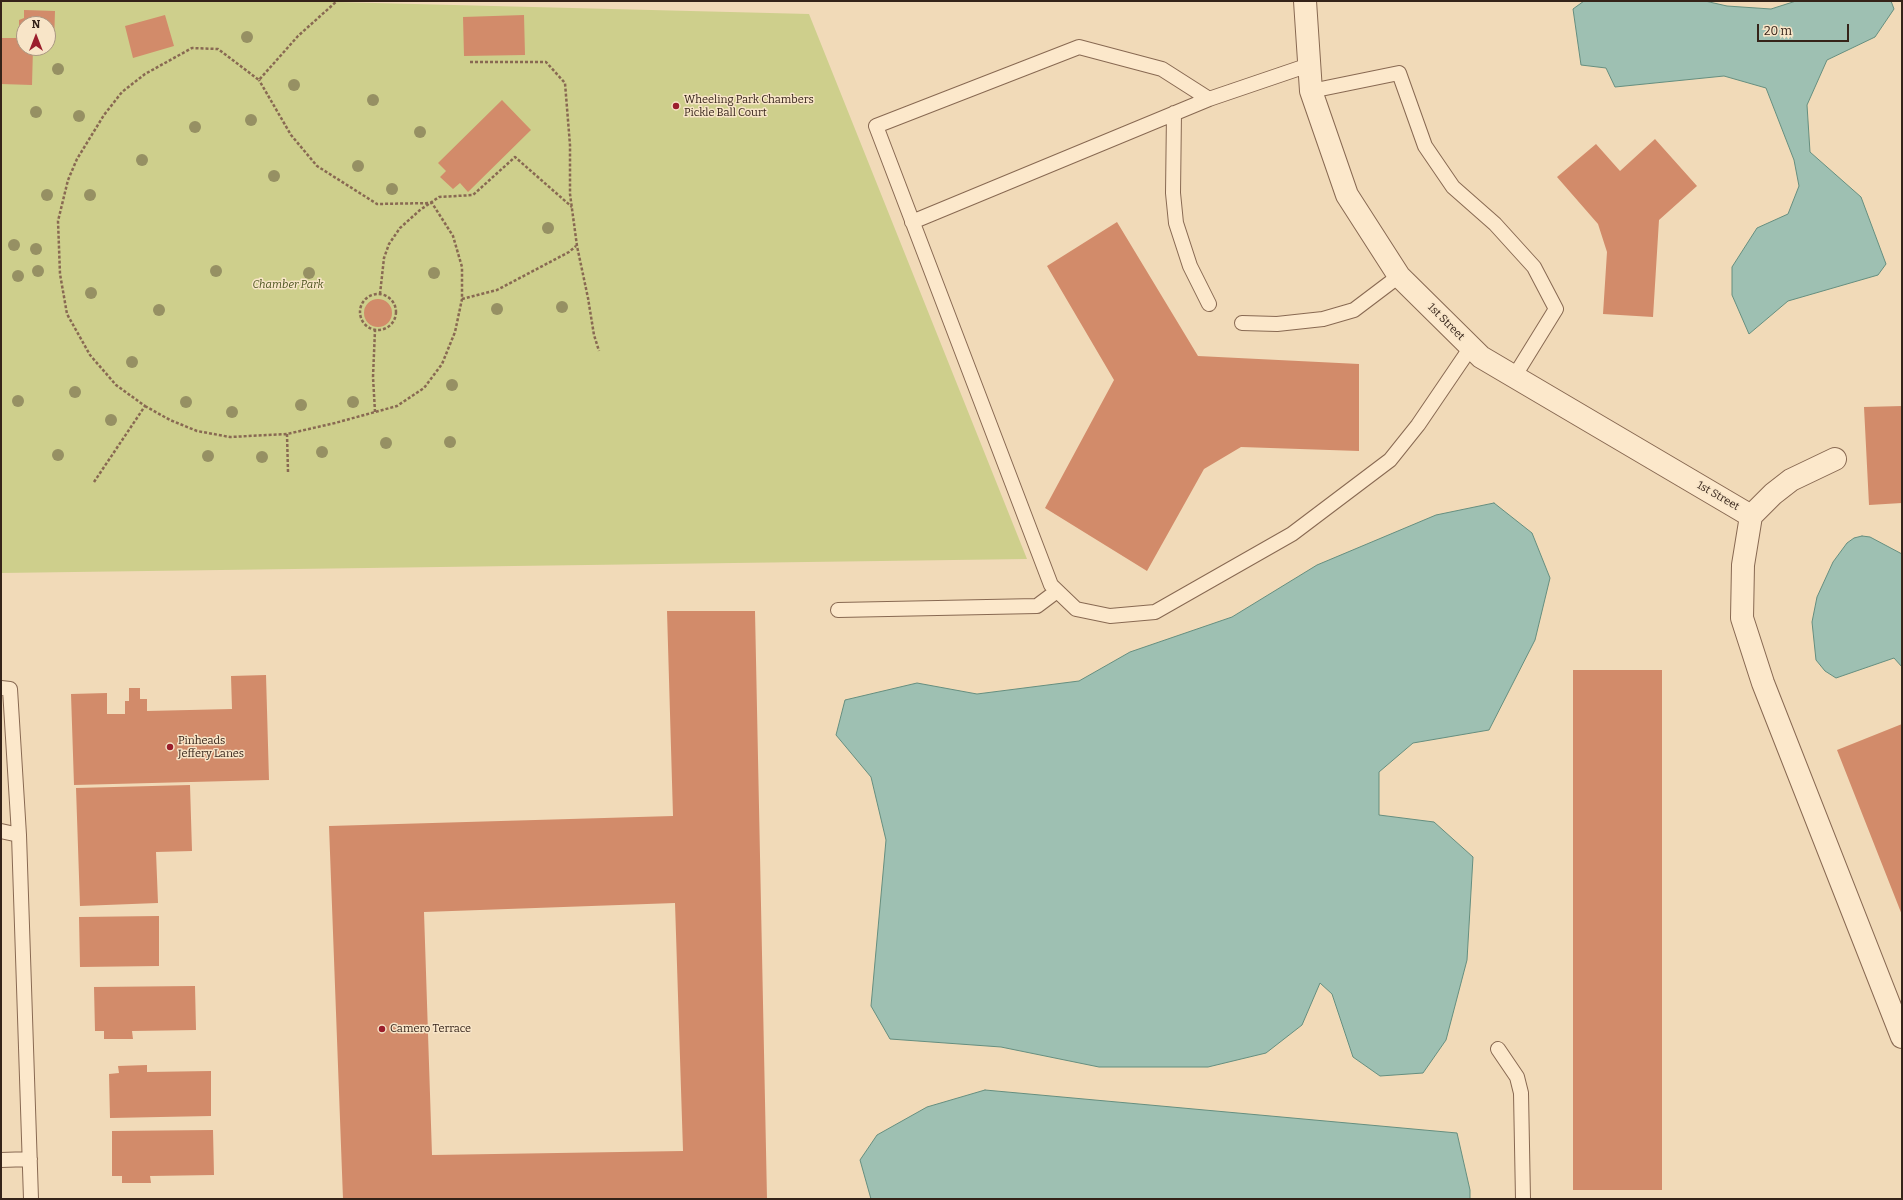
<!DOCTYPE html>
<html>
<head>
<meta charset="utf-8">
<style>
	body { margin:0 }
	#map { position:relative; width:1903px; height:1200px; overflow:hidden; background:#f1dab8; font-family:Bitter,serif }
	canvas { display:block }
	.frame { position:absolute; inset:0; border:2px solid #352319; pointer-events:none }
	.north { position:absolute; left:16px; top:16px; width:40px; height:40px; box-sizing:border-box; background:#f8e5c8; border:1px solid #aa9782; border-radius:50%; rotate:0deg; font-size:11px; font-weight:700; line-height:16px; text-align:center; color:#352319 }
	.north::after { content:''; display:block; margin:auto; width:14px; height:18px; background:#9b1e2c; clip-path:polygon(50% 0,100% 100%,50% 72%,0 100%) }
	.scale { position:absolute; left:1757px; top:24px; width:92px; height:18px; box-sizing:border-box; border:2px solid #352319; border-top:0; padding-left:5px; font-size:12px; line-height:14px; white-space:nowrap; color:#352319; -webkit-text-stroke:3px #f8e5c8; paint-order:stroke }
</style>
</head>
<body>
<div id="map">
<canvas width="1903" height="1200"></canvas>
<div class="frame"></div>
<div class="north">N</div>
<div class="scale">20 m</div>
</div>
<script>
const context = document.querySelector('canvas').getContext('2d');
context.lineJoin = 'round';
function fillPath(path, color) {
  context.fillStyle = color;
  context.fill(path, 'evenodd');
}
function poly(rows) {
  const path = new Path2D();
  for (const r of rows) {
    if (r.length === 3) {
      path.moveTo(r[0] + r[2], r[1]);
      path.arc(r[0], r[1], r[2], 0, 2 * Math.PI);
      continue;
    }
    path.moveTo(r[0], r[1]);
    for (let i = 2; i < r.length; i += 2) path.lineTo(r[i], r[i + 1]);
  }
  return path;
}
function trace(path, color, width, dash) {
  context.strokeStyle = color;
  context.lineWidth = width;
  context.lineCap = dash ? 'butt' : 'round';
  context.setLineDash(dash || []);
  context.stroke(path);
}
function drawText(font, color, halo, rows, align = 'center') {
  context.font = font + ' Bitter,serif';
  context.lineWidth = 3;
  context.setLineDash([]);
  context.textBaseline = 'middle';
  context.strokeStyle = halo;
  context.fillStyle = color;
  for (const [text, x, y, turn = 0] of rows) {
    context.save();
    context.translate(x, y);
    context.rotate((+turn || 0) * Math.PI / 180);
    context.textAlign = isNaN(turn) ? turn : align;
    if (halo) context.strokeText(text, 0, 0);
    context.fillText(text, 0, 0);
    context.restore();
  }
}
const green = poly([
	[1,1,296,1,809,14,1027,559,1,573],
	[24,24,48,24,48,48,24,48]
]);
const water = poly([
	[1584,1,1705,1,1727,6,1771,9,1796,1,1891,1,1894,9,1875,37,1827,60,1807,105,1810,152,1861,197,1886,264,1878,275,1788,301,1749,334,1732,295,1732,267,1757,228,1788,214,1799,186,1794,160,1766,88,1724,76,1615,87,1606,68,1581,65,1573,9,1584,1],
	[1494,503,1532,533,1550,578,1535,640,1489,730,1413,743,1379,772,1379,815,1434,822,1473,857,1467,960,1446,1040,1423,1073,1380,1076,1353,1057,1332,994,1320,983,1302,1025,1266,1053,1208,1067,1099,1067,1001,1047,890,1039,871,1006,886,840,871,777,836,735,845,700,917,683,977,694,1079,681,1130,652,1232,617,1317,565,1436,515,1494,503],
	[1862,536,1870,537,1902,554,1902,667,1894,658,1836,678,1825,671,1816,660,1812,622,1817,597,1833,562,1847,543,1854,538,1862,536],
	[985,1090,1457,1133,1470,1190,1470,1199,871,1199,860,1160,877,1135,927,1107,985,1090]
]);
const building = poly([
	[24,10,55,11,54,44,48,43,48,24,24,24,24,48,33,48,32,85,1,84,1,38,19,38,19,20,24,18],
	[165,15,174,46,133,58,125,26],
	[524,15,525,55,464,56,463,17],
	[502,100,531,130,468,192,460,183,453,189,440,177,446,171,438,163],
	[1655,139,1697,186,1659,220,1653,317,1603,314,1607,252,1598,224,1557,177,1596,144,1620,171],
	[1117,222,1198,356,1359,364,1359,451,1241,447,1204,469,1147,571,1045,508,1114,380,1047,266],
	[378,313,14],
	[1902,406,1902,503,1869,505,1864,407],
	[667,611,755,611,767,1199,343,1199,329,826,673,816],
	[675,903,683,1151,432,1155,424,912],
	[1573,670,1662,670,1662,1190,1573,1190],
	[266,675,269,780,74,785,71,694,107,693,107,714,125,714,125,701,129,701,129,688,140,688,140,699,147,699,147,711,232,709,231,676],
	[1902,724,1902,915,1837,750],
	[190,785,192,851,156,852,158,903,80,906,76,788],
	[159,916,159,966,80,967,79,917],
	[195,986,196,1030,132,1031,133,1039,104,1039,104,1031,95,1031,94,987],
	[147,1065,147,1072,211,1071,211,1116,110,1118,109,1074,119,1073,118,1066],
	[213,1130,214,1175,150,1176,151,1183,122,1183,122,1176,112,1176,112,1131]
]);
const path = poly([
	[470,62,546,62,565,83,570,145,570,194,577,246,588,298,594,335,599,351],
	[378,312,18],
	[380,294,384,258,389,244,400,228,420,210,439,197,473,195,515,157,572,207],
	[462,299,497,290,569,252,576,246],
	[145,406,170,420,197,431,230,437,287,434,335,423,397,406,424,388,442,364,455,332,462,299,462,267,453,236,432,203,377,204,317,166,291,135,259,80],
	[375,412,373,377,375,330],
	[287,434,288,472],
	[94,482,145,406,116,385,90,355,67,314,60,274,58,221,68,180,77,159,104,115,122,92,145,74,192,48,218,49,259,80,298,36,337,1]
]);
const lane = poly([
	[1309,65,1209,99,1162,69,1079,47,876,126,1051,585,1076,609,1110,616,1155,612,1292,534,1390,460,1418,425,1471,347],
	[1311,91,1399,73,1425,146,1453,187,1495,224,1534,267,1556,309,1514,377],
	[1174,113,1173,193,1176,223,1190,266,1209,304],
	[912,222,1209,99],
	[1242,323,1277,324,1323,319,1354,310,1399,276],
	[838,610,1037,606,1057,591],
	[1,688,10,689,19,835,1,831],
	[19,835,31,1199],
	[1498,1049,1517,1077,1521,1093,1523,1199],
	[1,1160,30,1159]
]);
const street = poly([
	[1305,1,1311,91,1347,195,1399,276,1481,357,1751,516],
	[1835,459,1791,480,1773,494,1751,516,1743,565,1742,618,1763,683,1902,1037]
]);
const trees = [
	[247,37],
	[58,69],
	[294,85],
	[373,100],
	[36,112],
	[79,116],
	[251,120],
	[195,127],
	[420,132],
	[142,160],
	[358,166],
	[274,176],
	[392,189],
	[47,195],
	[90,195],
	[548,228],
	[14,245],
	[36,249],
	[38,271],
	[216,271],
	[309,273],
	[434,273],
	[18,276],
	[91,293],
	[562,307],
	[497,309],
	[159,310],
	[132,362],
	[452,385],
	[75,392],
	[18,401],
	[186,402],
	[353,402],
	[301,405],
	[232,412],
	[111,420],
	[450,442],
	[386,443],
	[322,452],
	[58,455],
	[208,456],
	[262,457]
];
const markers = [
	[676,106,4,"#9b1e2c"],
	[170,747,4,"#9b1e2c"],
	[382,1029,4,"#9b1e2c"]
];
const poiNames = [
	["Wheeling Park Chambers",684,100],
	["Pickle Ball Court",684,113],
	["Pinheads",178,741],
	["Jeffery Lanes",178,754],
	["Camero Terrace",390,1029]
];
const parkNames = [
	["Chamber Park",288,285]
];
const streetNames = [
	["1st Street",1446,322,45],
	["1st Street",1718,496,30]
];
fillPath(green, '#cecf8c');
fillPath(water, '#9ec0b2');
trace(water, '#658e7f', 1);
fillPath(building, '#d28b6a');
trace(lane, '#886952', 16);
trace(street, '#886952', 24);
trace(path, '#886952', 2.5, [3, 2]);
trace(lane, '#fce8cb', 14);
trace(street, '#fce8cb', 22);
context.fillStyle = '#969063';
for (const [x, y] of trees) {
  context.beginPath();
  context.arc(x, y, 6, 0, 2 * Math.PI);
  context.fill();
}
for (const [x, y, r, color] of markers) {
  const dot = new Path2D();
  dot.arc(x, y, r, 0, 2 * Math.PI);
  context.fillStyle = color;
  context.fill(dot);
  trace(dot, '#f8e5c8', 1.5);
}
drawText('11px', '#352319', '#f8e5c8', poiNames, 'left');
drawText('italic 11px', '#4b531e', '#f8e5c8', parkNames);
drawText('11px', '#352319', '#f8e5c8', streetNames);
</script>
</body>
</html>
